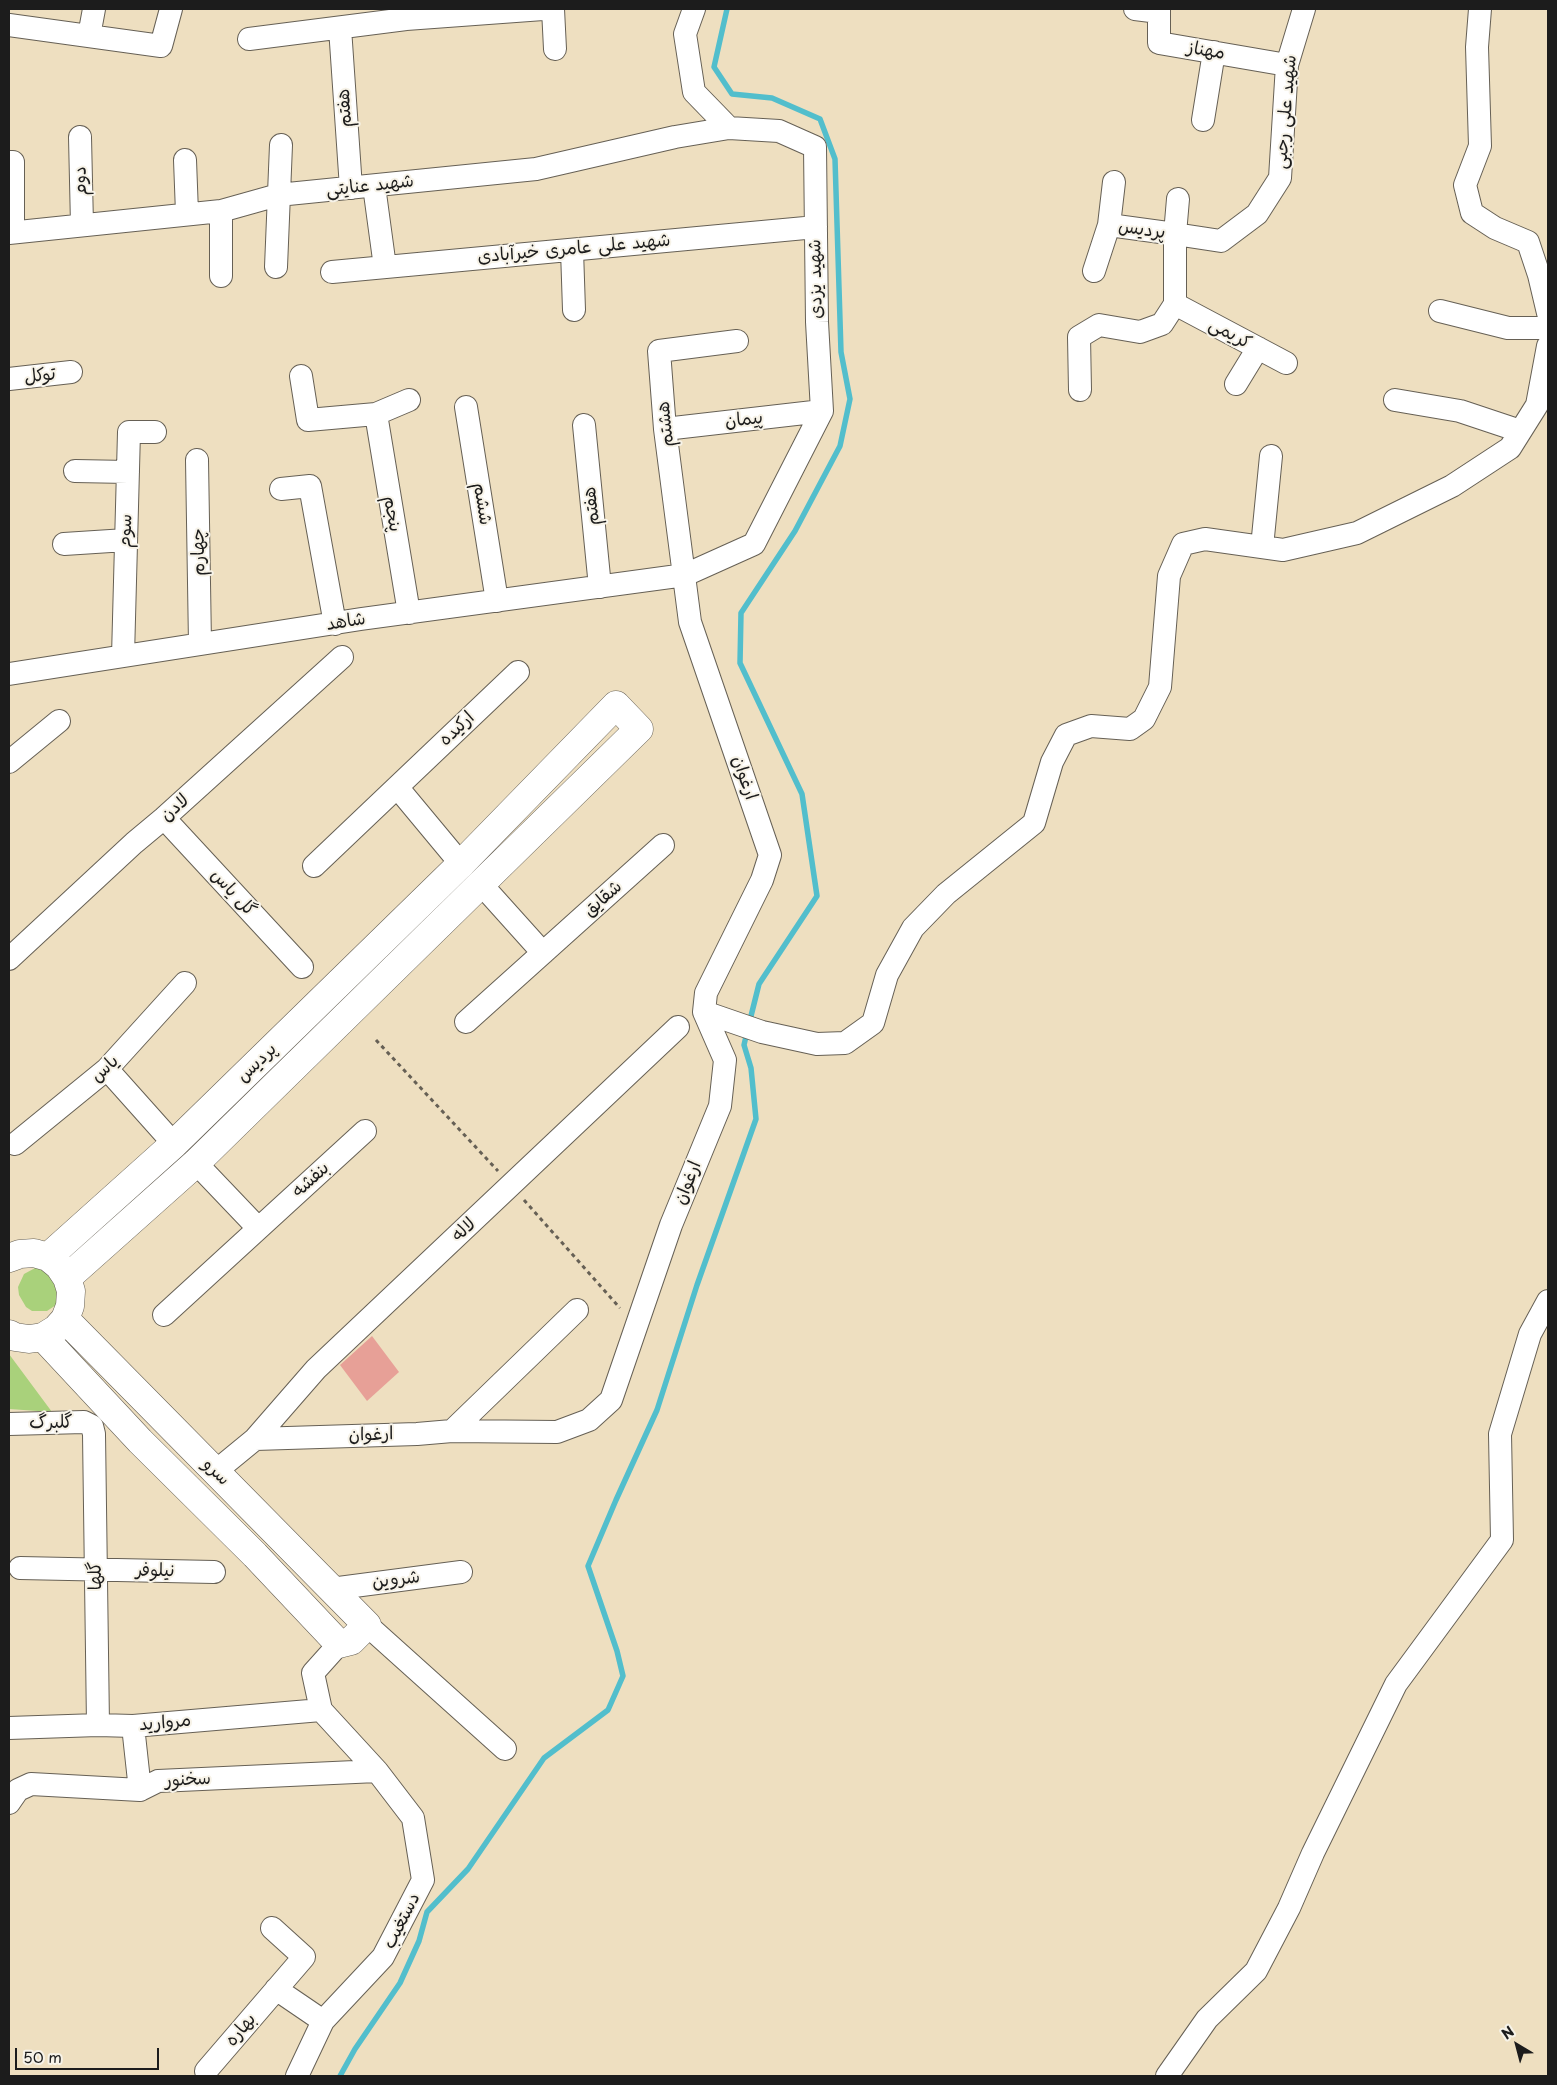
<!DOCTYPE html>
<html>
<head>
<meta charset="utf-8">
<style>
	body { margin:0 }
	#map { position:relative; width:1557px; height:2085px; overflow:hidden; background:#eedfc0; font-family:"Playpen Sans",sans-serif }
	canvas { display:block }
	.frame { position:absolute; inset:0; border:10px solid #1c1c1c; pointer-events:none }
	.north { position:absolute; left:1492px; top:2020px; width:50px; height:50px; -webkit-text-stroke:4px #f7f3e8; paint-order:stroke; rotate:323deg; font-size:14px; font-weight:700; line-height:20px; text-align:center; color:#1c1c1c }
	.north::after { content:''; display:block; margin:auto; width:18px; height:22px; background:#1c1c1c; clip-path:polygon(50% 0,100% 100%,50% 72%,0 100%) }
	.scale { position:absolute; left:15px; top:2048px; width:144px; height:22px; box-sizing:border-box; border:2px solid #1c1c1c; border-top:0; padding-left:6px; font-size:15px; line-height:18px; white-space:nowrap; color:#1c1c1c; -webkit-text-stroke:4px #f7f3e8; paint-order:stroke }
</style>
</head>
<body>
<div id="map">
<canvas width="1557" height="2085"></canvas>
<div class="frame"></div>
<div class="north">N</div>
<div class="scale">50 m</div>
</div>
<script>
const context = document.querySelector('canvas').getContext('2d');
context.lineJoin = 'round';
function fillPath(path, color) {
  context.fillStyle = color;
  context.fill(path, 'evenodd');
}
function poly(rows) {
  const path = new Path2D();
  for (const r of rows) {
    path.moveTo(r[0], r[1]);
    for (let i = 2; i < r.length; i += 2) path.lineTo(r[i], r[i + 1]);
  }
  return path;
}
function trace(path, color, width, dash) {
  context.strokeStyle = color;
  context.lineWidth = width;
  context.lineCap = dash ? 'butt' : 'round';
  context.setLineDash(dash || []);
  context.stroke(path);
}
function drawText(font, color, halo, rows, align = 'center') {
  context.font = font + ' "Playpen Sans","Playpen Sans Arabic",sans-serif';
  context.lineWidth = 4;
  context.setLineDash([]);
  context.textBaseline = 'middle';
  context.strokeStyle = halo;
  context.fillStyle = color;
  for (const [text, x, y, turn = 0] of rows) {
    context.save();
    context.translate(x, y);
    context.rotate((+turn || 0) * Math.PI / 180);
    context.textAlign = isNaN(turn) ? turn : align;
    if (halo) context.strokeText(text, 0, 0);
    context.fillText(text, 0, 0);
    context.restore();
  }
}
const green = poly([
	[37,1267,58,1274,59,1303,47,1311,32,1311,26,1307,19,1295,18,1287,24,1274],
	[9,1354,52,1412,9,1409]
]);
const stream = poly([
	[727,9,714,67,732,94,772,98,820,119,835,159,841,352,850,399,840,446,795,531,741,613,740,663,802,794,817,896,759,984,749,1024],
	[340,2076,355,2049,400,1983,419,1941,427,1912,468,1869,544,1758,608,1710,623,1676,617,1651,588,1566,616,1500,657,1410,697,1285,756,1119,751,1068,744,1045,747,1032]
]);
const building = poly([
	[372,1336,399,1372,367,1401,340,1365]
]);
const path = poly([
	[376,1040,498,1171],
	[524,1200,620,1308]
]);
const street = poly([
	[553,9,555,49],
	[1135,9,1159,12],
	[1159,9,1159,43,1287,65],
	[1480,9,1477,47,1480,146,1465,185,1472,213,1495,228,1528,242,1539,275,1548,313],
	[9,25,161,46,171,9],
	[340,28,351,188],
	[89,36,94,9],
	[249,39,406,19,543,9],
	[1203,120,1214,52],
	[80,137,82,225],
	[185,160,187,213],
	[9,162,13,162,13,232],
	[374,186,385,267],
	[1109,225,1175,234,1178,199],
	[9,233,221,211,278,195,536,169,675,137,729,128],
	[572,250,574,310],
	[276,267,281,145],
	[1094,271,1109,225,1114,182],
	[332,272,816,227],
	[221,276,221,211],
	[1175,304,1286,363],
	[1440,311,1508,328,1548,328],
	[301,376,308,420,376,414,409,400],
	[9,379,71,372],
	[1236,384,1258,348],
	[1080,390,1079,337,1099,325,1140,332,1162,324,1175,304,1175,234,1221,241,1257,214,1280,178,1287,65,1304,9],
	[1395,400,1460,411,1520,431],
	[466,407,497,601],
	[376,414,409,613],
	[584,425,600,587],
	[665,429,822,411],
	[197,460,200,644],
	[75,471,128,472],
	[281,489,310,486,335,624],
	[64,544,126,540],
	[1262,547,1271,456],
	[123,656,129,432,155,432],
	[9,674,361,619,685,575,754,544,822,411,817,322,815,147,779,131,729,128,694,92,685,34,694,9],
	[9,762,59,721],
	[397,787,461,864],
	[164,818,302,967],
	[314,866,518,672],
	[481,884,543,953],
	[9,959,134,843,164,818,342,657],
	[704,1012,762,1032,817,1044,845,1043,873,1023,887,975,913,928,946,894,1034,823,1052,762,1066,735,1091,726,1130,729,1144,719,1160,687,1169,576,1183,544,1205,539,1283,550,1357,533,1452,486,1510,448,1537,405,1548,346],
	[466,1022,663,845],
	[107,1069,174,1144],
	[15,1144,107,1069,185,983],
	[196,1163,258,1228],
	[164,1315,365,1131],
	[9,1424,84,1422,92,1426,94,1434,98,1725],
	[452,1431,577,1310],
	[255,1439,316,1369,678,1027],
	[216,1471,255,1439,417,1434,452,1431,557,1432,589,1420,611,1400,671,1225,720,1106,725,1060,704,1012,706,993,762,880,770,855,690,622,665,429,659,351,737,341],
	[20,1568,214,1572],
	[331,1589,461,1572],
	[367,1625,505,1749],
	[133,1726,140,1790],
	[9,1728,98,1725,133,1726,321,1710],
	[9,1803,18,1790,31,1784,140,1790,158,1781,377,1771],
	[276,1989,323,2021],
	[206,2071,304,1957,272,1928],
	[297,2076,323,2021,383,1957,423,1880,413,1818,377,1771,321,1710,313,1673,339,1644],
	[1167,2076,1207,2019,1256,1971,1289,1908,1313,1853,1396,1684,1502,1540,1500,1434,1530,1334,1548,1301]
]);
const secondary = poly([
	[48,1257,174,1144,461,864,616,705,639,729,196,1163,67,1278],
	[9,1258,20,1254,34,1253,48,1257,59,1266,67,1278,71,1291,70,1306,65,1319,56,1329,43,1337,29,1339,15,1337,9,1334],
	[43,1337,140,1441,255,1555,339,1644,351,1641,367,1625,65,1319]
]);
const streetNames = [
	["مهناز",1206,51,10],
	["هفتم",345,108,-94],
	["شهید علی رجبی",1286,112,-85],
	["دوم",81,181,-91],
	["شهید عنایتی",370,186,-6],
	["پردیس",1142,230,8],
	["شهید علی عامری خیرآبادی",574,249,-5],
	["شهید یزدی",816,279,-91],
	["کریمی",1230,334,28],
	["توکل",40,376,-6],
	["پیمان",744,420,-6],
	["هشتم",666,424,-96],
	["ششم",482,504,81],
	["هفتم",592,506,-96],
	["پنجم",392,514,80],
	["سوم",126,531,-88],
	["چهارم",199,552,-91],
	["شاهد",346,622,-9],
	["ارکیده",457,729,-43],
	["ارغوان",744,778,71],
	["لادن",175,808,-41],
	["گل یاس",233,893,47],
	["شقایق",603,899,-42],
	["پردیس",257,1063,-44],
	["یاس",105,1069,-43],
	["بنفشه",311,1180,-42],
	["ارغوان",688,1183,-68],
	["لاله",464,1230,-43],
	["گلبرگ",51,1423,-1],
	["ارغوان",371,1435,-2],
	["سرو",216,1472,45],
	["نیلوفر",155,1571,1],
	["گلها",96,1576,-91],
	["شروین",396,1580,-7],
	["مروارید",165,1723,-5],
	["سخنور",188,1780,-3],
	["دستغیب",402,1921,-63],
	["بهاره",241,2030,-50]
];
fillPath(green, '#a9d17b');
trace(stream, '#52becc', 5.5);
fillPath(building, '#e7a097');
trace(street, '#666055', 24);
trace(secondary, '#666055', 29);
trace(path, '#666055', 3, [4, 4]);
trace(street, '#fff', 22);
trace(secondary, '#fff', 28);
drawText('18px', '#1c1c1c', '#f7f3e8', streetNames);
</script>
</body>
</html>
